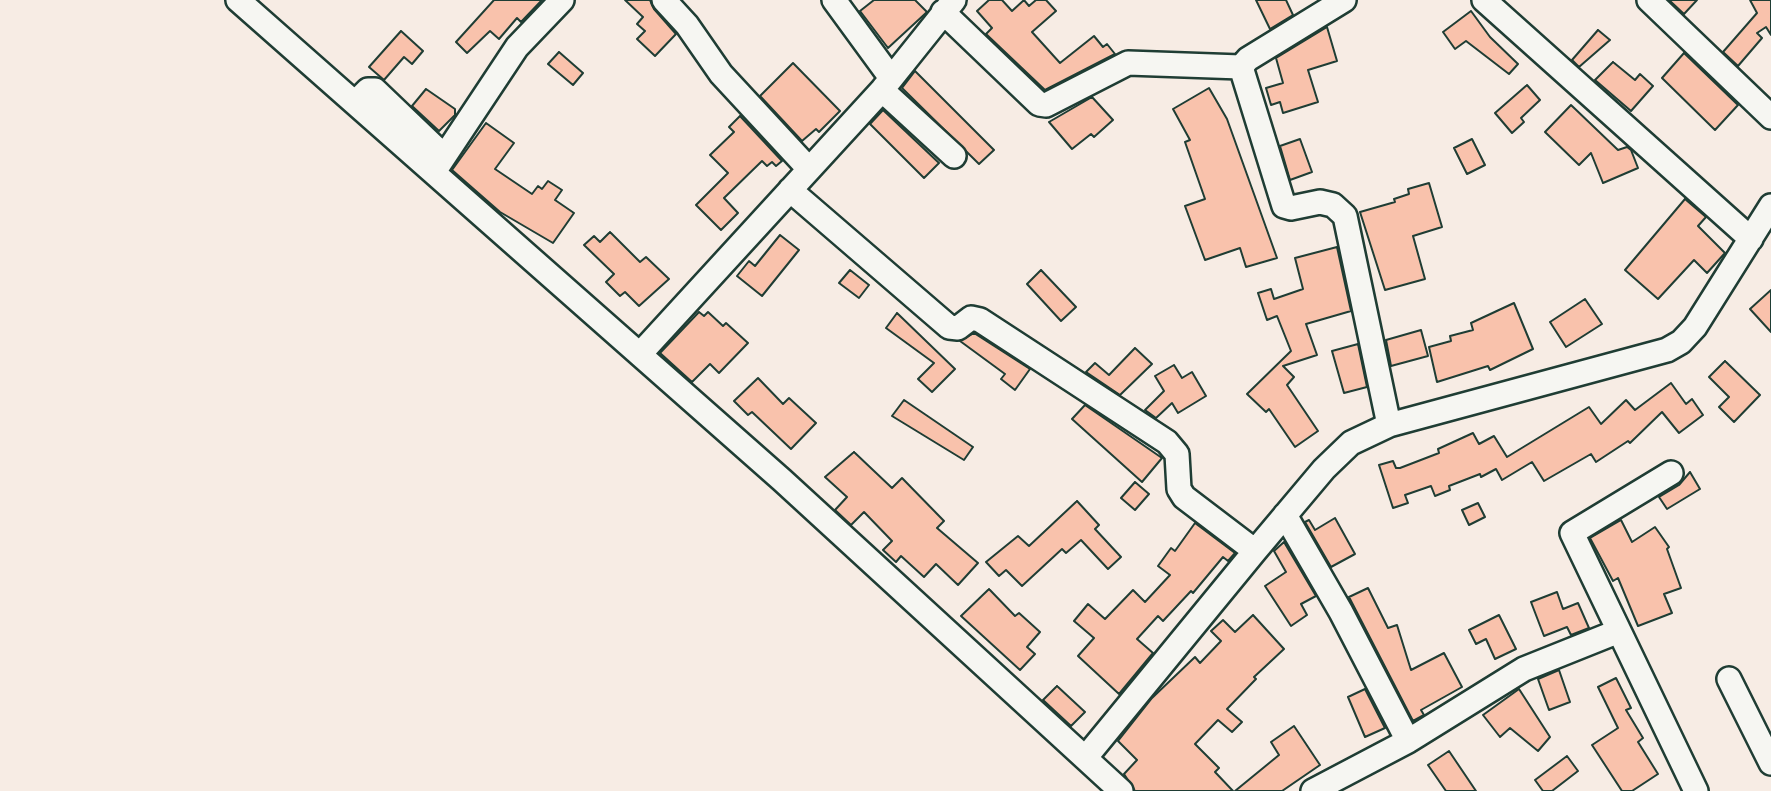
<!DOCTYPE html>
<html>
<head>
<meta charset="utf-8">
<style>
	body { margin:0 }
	canvas { display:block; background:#f7ece4 }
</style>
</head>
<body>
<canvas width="1771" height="791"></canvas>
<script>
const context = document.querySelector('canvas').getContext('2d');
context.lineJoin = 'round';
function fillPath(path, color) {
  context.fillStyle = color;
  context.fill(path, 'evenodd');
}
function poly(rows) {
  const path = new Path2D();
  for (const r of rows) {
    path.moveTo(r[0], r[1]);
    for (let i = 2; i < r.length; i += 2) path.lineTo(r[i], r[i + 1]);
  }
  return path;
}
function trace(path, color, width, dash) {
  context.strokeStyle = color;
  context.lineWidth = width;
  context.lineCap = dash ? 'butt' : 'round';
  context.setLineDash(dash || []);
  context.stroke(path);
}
const building = poly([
	[494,0,542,0,521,22,517,18,499,39,490,31,467,53,456,42,494,0],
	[625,0,650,0,654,9,676,34,655,56,637,39,645,31,637,24,643,17,625,0],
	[874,0,915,0,927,12,888,48,860,11,874,0],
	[989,0,1002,0,1012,11,1024,0,1029,6,1036,0,1046,0,1056,11,1032,32,1060,63,1094,36,1103,47,1107,44,1115,54,1045,90,986,34,992,28,977,11,989,0],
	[1256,0,1286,0,1293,15,1270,29,1256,0],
	[1669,0,1697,0,1684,14,1669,0],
	[1750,0,1771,0,1771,35,1766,27,1757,33,1762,38,1738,66,1723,52,1757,13,1750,0],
	[1471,11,1490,37,1518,64,1509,74,1466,41,1455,49,1443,32,1471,11],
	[1327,27,1337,61,1308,70,1318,102,1283,113,1280,102,1271,105,1266,88,1283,83,1276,58,1327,27],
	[1598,30,1610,40,1579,67,1572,60,1598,30],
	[401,31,423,51,412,64,404,57,384,80,369,67,401,31],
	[559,52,583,73,573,85,548,64,559,52],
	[1684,53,1738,105,1715,130,1662,78,1684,53],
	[1613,62,1635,80,1640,74,1653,86,1631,111,1595,80,1613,62],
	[793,63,840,111,819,132,816,129,802,141,760,96,793,63],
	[915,71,994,150,979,164,902,88,915,71],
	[1527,85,1540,100,1521,118,1524,122,1512,133,1495,113,1527,85],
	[1209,88,1227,119,1277,258,1246,267,1240,248,1205,260,1185,206,1205,199,1185,142,1190,140,1173,109,1209,88],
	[426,89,455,109,455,115,439,131,412,106,426,89],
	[1092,97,1113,120,1094,137,1091,134,1072,149,1049,122,1092,97],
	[1571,105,1618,150,1627,147,1631,150,1638,168,1603,183,1591,153,1579,165,1545,132,1571,105],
	[883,110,939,163,924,178,870,124,883,110],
	[740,116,782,161,776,166,772,162,767,166,762,161,724,198,738,213,721,230,696,205,728,173,710,155,734,132,729,127,740,116],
	[486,123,514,143,495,169,532,194,538,186,542,189,548,181,562,190,555,200,574,213,553,243,500,212,452,170,486,123],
	[1300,139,1312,172,1290,180,1280,146,1300,139],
	[1472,139,1485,165,1467,174,1454,148,1472,139],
	[1429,183,1442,227,1413,236,1425,279,1385,290,1360,212,1395,202,1394,199,1409,194,1408,189,1429,183],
	[1685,199,1706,217,1698,226,1725,253,1707,273,1694,260,1658,299,1625,270,1685,199],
	[610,232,640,262,646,257,669,279,639,306,625,292,620,296,606,282,614,274,584,245,594,236,600,242,610,232],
	[780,235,799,250,762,296,737,276,749,261,755,266,780,235],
	[1337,247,1351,311,1306,324,1317,355,1283,366,1294,377,1287,385,1318,431,1295,447,1269,409,1266,412,1247,394,1291,351,1277,316,1267,320,1258,293,1271,289,1274,299,1303,289,1295,258,1337,247],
	[850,270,869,285,859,298,839,283,850,270],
	[1041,270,1076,307,1061,321,1027,284,1041,270],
	[1771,290,1771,332,1750,309,1771,290],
	[1585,299,1602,324,1566,347,1550,322,1585,299],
	[1514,303,1533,349,1490,370,1488,366,1437,382,1429,347,1451,341,1450,336,1473,330,1471,323,1514,303],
	[699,312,704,316,708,312,723,326,726,323,748,343,719,373,710,364,692,382,660,353,699,312],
	[897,313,955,369,932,392,918,379,934,363,886,328,897,313],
	[1421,330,1428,356,1391,366,1386,340,1421,330],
	[974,333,1030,369,1015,390,1001,379,1005,374,960,341,974,333],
	[1358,344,1367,387,1344,393,1332,351,1358,344],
	[1135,348,1152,364,1120,395,1086,372,1095,363,1109,375,1135,348],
	[1725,361,1760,395,1734,422,1719,407,1729,397,1709,377,1725,361],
	[1174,365,1182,378,1192,372,1206,396,1178,413,1172,403,1156,418,1145,410,1164,391,1155,376,1174,365],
	[758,378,783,404,789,398,816,423,791,449,752,412,748,415,734,401,758,378],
	[1671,383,1686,404,1692,399,1703,415,1679,433,1662,412,1630,443,1628,441,1596,462,1591,454,1544,481,1532,462,1502,480,1496,469,1481,477,1480,474,1449,486,1450,490,1435,496,1431,486,1405,495,1408,503,1393,508,1379,465,1393,461,1396,468,1400,468,1439,453,1438,449,1473,433,1479,444,1494,436,1507,457,1589,407,1601,424,1626,400,1635,410,1671,383],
	[904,400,973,447,964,460,892,416,904,400],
	[1085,405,1162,458,1142,482,1072,419,1085,405],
	[854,452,892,488,902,478,944,521,937,528,978,563,958,585,936,564,924,577,901,556,896,562,883,550,892,541,864,512,851,525,835,510,847,497,825,477,854,452],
	[1690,472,1700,489,1667,509,1659,497,1679,485,1690,472],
	[1135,482,1149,494,1135,510,1121,498,1135,482],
	[1077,501,1099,525,1095,529,1121,557,1108,569,1081,540,1066,553,1062,549,1022,586,1006,570,999,576,986,562,1018,536,1029,546,1077,501],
	[1478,503,1485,517,1469,525,1462,510,1478,503],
	[1335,518,1355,554,1331,567,1305,522,1309,520,1315,530,1335,518],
	[1621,520,1632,542,1655,527,1669,547,1667,549,1681,588,1664,594,1672,613,1638,626,1618,578,1613,581,1590,538,1621,520],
	[1195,523,1235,553,1228,561,1223,557,1193,593,1191,591,1163,621,1158,616,1137,639,1153,653,1119,694,1078,656,1094,638,1074,621,1088,604,1105,619,1133,590,1145,602,1170,575,1158,566,1171,548,1175,551,1195,523],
	[1284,542,1316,596,1301,604,1307,615,1291,626,1265,586,1286,572,1274,551,1284,542],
	[1368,588,1388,628,1397,625,1411,670,1444,653,1462,687,1421,710,1424,715,1413,721,1349,597,1368,588],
	[989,589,1015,616,1019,613,1040,632,1027,647,1035,654,1020,670,961,616,989,589],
	[1557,592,1563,609,1578,603,1589,628,1571,635,1567,627,1544,636,1531,602,1557,592],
	[1253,615,1284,649,1254,677,1256,679,1227,709,1242,722,1232,732,1218,720,1195,744,1219,768,1215,772,1233,791,1135,791,1124,774,1137,760,1118,741,1152,698,1195,657,1200,663,1221,641,1211,631,1223,620,1235,632,1253,615],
	[1499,615,1516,649,1495,659,1486,639,1476,644,1469,630,1499,615],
	[1559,670,1570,702,1549,710,1538,679,1559,670],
	[1616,678,1631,708,1626,710,1643,738,1638,742,1658,774,1632,791,1622,791,1592,745,1618,728,1598,687,1616,678],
	[1057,686,1085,712,1071,726,1043,700,1057,686],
	[1365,689,1385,728,1365,737,1348,697,1365,689],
	[1519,689,1550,737,1538,751,1510,728,1500,737,1483,715,1519,689],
	[1294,726,1320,765,1282,791,1235,791,1279,755,1271,742,1294,726],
	[1449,751,1476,791,1446,791,1428,765,1449,751],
	[1567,756,1578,771,1552,791,1543,791,1535,780,1567,756]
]);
const minor = poly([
	[238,0,782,480,1121,791],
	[664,0,687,25,721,74,809,169],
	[834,0,891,78],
	[1484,0,1751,239],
	[1649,0,1771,117],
	[943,12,1039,104,1046,105,1128,63,1241,67],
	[1241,67,1284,206,1291,208,1320,202,1333,205,1345,216,1389,425],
	[1241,67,1248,59,1344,0],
	[882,90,954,156],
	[355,103,368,90,375,90,444,156],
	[434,172,517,47,562,0],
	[790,190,949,327,958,328,971,318,980,320,1167,442,1177,454,1179,489,1184,497,1255,551],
	[640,354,882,90,954,0],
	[1671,473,1572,533,1696,791],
	[1285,515,1341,612,1408,741],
	[1729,679,1771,763],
	[1086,757,1255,551,1324,469,1351,443,1389,425,1667,350,1681,342,1695,327,1771,206],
	[1313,791,1408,741,1524,669,1619,631]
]);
fillPath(building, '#f9c2ac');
trace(building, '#1f3d34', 2);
trace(minor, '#1f3d34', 28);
trace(minor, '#f6f6f2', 23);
</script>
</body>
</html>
